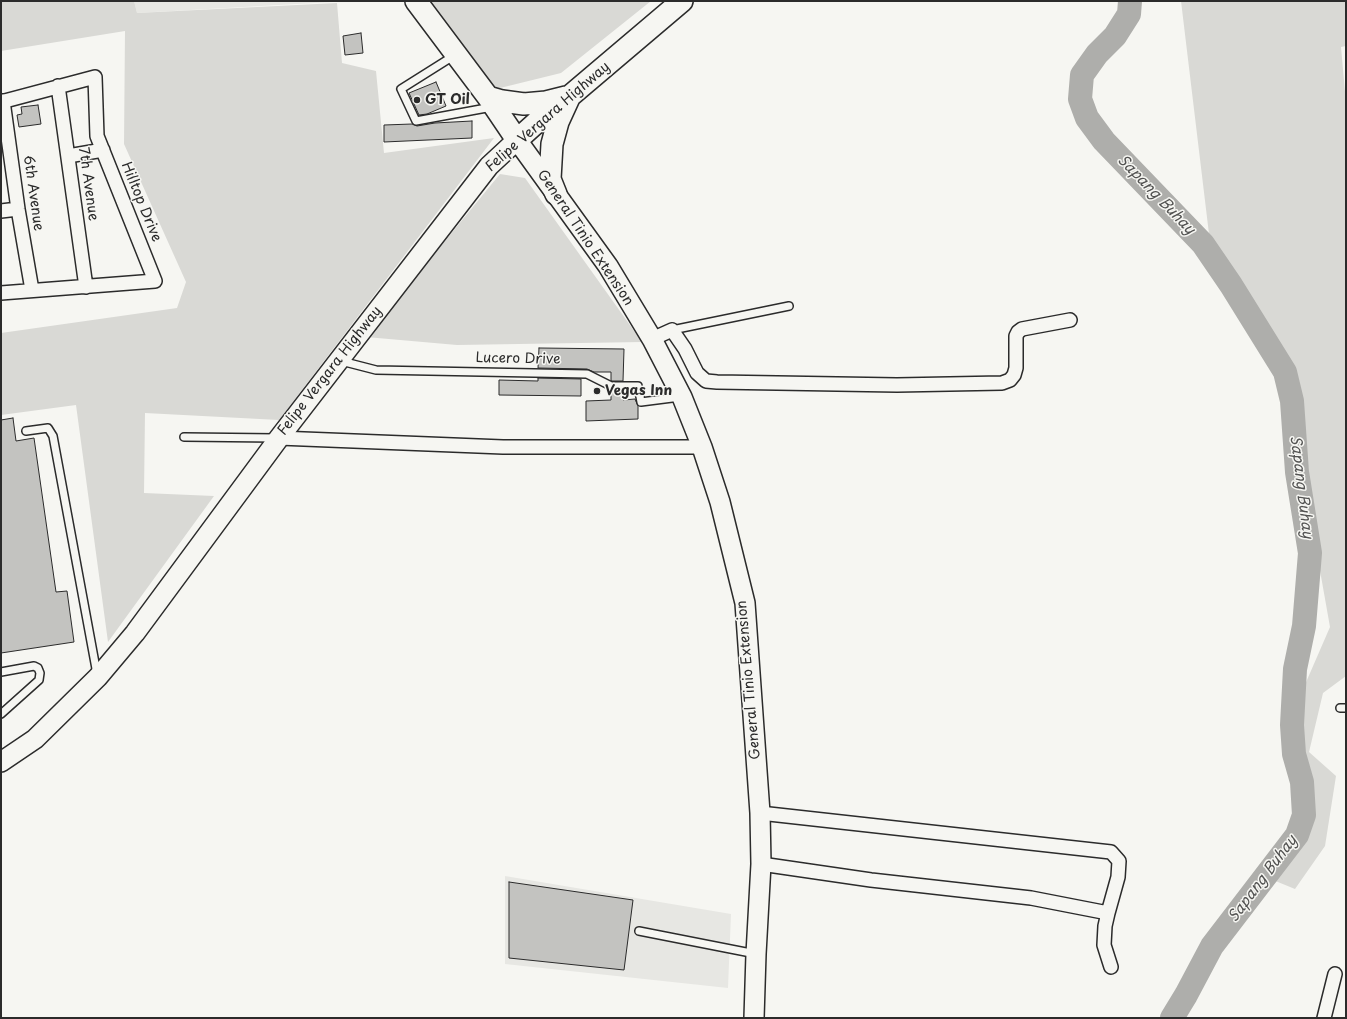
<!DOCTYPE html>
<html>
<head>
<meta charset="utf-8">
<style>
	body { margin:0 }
	#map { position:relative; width:1347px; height:1019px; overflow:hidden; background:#f6f6f2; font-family:"Playpen Sans",sans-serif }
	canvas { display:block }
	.frame { position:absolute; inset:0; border:2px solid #2b2b2b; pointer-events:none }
</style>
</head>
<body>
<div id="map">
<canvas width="1347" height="1019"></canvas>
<div class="frame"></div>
</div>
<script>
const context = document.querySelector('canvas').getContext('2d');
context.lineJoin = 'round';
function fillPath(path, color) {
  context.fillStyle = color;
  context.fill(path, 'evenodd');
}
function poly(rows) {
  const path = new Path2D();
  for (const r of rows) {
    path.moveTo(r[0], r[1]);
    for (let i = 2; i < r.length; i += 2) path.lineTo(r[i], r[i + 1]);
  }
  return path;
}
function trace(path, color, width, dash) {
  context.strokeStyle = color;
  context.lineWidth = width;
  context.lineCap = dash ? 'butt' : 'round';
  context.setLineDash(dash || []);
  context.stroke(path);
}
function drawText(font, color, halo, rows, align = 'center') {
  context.font = font + ' "Playpen Sans",sans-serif';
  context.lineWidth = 3;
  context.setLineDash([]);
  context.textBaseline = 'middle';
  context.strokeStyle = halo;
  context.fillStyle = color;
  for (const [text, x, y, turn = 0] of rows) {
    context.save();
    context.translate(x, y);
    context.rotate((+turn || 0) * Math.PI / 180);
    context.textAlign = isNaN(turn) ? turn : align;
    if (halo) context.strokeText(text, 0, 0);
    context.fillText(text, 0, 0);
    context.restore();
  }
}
const built = poly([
	[134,1,350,1,137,13],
	[505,876,731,914,728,988,505,964]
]);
const green = poly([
	[1,1,134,1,137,13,337,3,342,63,376,71,384,153,494,138,279,420,145,413,144,493,214,496,108,642,76,405,1,415,1,333,177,308,186,282,124,144,125,31,1,51],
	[430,1,651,1,561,73,496,89],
	[1181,1,1346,1,1346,46,1341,47,1346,103,1346,676,1323,693,1309,752,1336,776,1325,846,1295,889,1273,880,1311,827,1302,761,1297,703,1330,627,1316,548,1306,445,1290,363,1243,286,1209,234],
	[500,174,525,178,642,342,457,345,366,337]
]);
const river = poly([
	[1130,1,1129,14,1115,36,1097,54,1082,75,1080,99,1087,118,1104,141,1203,244,1231,285,1285,372,1292,401,1297,472,1310,553,1304,626,1295,669,1292,725,1294,754,1302,782,1304,815,1297,835,1212,946,1186,995,1172,1018]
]);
const building = poly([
	[361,33,363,53,345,55,343,36,361,33],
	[436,82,446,106,427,114,419,115,409,93,436,82],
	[38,105,41,124,19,127,17,115,22,114,21,107,38,105],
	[472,121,472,138,384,142,384,125,412,124,417,126,435,123,472,121],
	[539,348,624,349,623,381,611,381,611,372,594,372,587,369,538,368,539,348],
	[538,378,581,379,581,396,499,395,499,380,538,381,538,378],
	[611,391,623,391,623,400,635,399,638,406,638,419,586,421,586,401,611,400,611,391],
	[13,418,16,441,34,438,56,592,67,591,74,642,1,653,1,420,13,418],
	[509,882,633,900,624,970,509,958,509,882]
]);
const lane = poly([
	[455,55,401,89,416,121,492,107],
	[672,330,789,306],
	[341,361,376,370,587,374,611,386,638,386,641,402,680,397],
	[26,431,48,428,53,436,97,674],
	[184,437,276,438],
	[1,672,34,666,38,668,40,673,39,680,1,714],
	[1340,708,1346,708],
	[639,931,756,954]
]);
const street = poly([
	[58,86,86,287],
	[3,101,18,209,32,290],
	[1,102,95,77,97,136,155,281,1,293],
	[68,156,103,150],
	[1,211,18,209],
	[652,339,672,330,685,349,697,373,706,381,717,382,897,385,1002,383,1010,380,1014,375,1016,368,1016,336,1018,332,1022,329,1070,320],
	[279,438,503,447,702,447],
	[760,813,1111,852,1119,861,1118,877,1108,913],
	[761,864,871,880,1031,898,1108,913,1105,926,1104,945,1111,967],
	[1324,1018,1335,974]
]);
const secondary = poly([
	[1,762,35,739,98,677,135,633,279,438,489,166,517,140,608,266,652,339,682,397,702,447,720,502,745,603,760,813,761,864,756,954,754,1018]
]);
const primary = poly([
	[416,1,488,97,517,140,537,122,570,96,682,1],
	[488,97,502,101,524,104,546,102,566,97],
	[556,194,550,179,552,144,558,122,569,98]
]);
const markers = [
	[417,100,4,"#2b2b2b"],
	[597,391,4,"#2b2b2b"]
];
const poiNames = [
	["GT Oil",425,100],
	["Vegas Inn",605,391]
];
const streetNames = [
	["Felipe Vergara Highway",548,117,-41],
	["7th Avenue",88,184,82],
	["6th Avenue",33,193,82],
	["Hilltop Drive",141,202,68],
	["General Tinio Extension",585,238,56],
	["Lucero Drive",518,359,1],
	["Felipe Vergara Highway",330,371,-52],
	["General Tinio Extension",749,680,-95]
];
const waterNames = [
	["Sapang Buhay",1156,195,46],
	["Sapang Buhay",1301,487,83],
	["Sapang Buhay",1263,879,-53]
];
fillPath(built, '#e7e7e3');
fillPath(green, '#d9d9d5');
trace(river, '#aeaeab', 24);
fillPath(building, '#c3c3c0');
trace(building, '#2b2b2b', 1);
trace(lane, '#2b2b2b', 10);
trace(street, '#2b2b2b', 16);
trace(secondary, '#2b2b2b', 22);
trace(primary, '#2b2b2b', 24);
trace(lane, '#f6f6f2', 7);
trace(street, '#f6f6f2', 13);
trace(secondary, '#f6f6f2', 19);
trace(primary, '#f6f6f2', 21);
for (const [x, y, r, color] of markers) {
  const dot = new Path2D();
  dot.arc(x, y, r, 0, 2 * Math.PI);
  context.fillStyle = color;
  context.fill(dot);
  trace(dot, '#f6f6f2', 1.5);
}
drawText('bold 14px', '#2b2b2b', '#f6f6f2', poiNames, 'left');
drawText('14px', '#2b2b2b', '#f6f6f2', streetNames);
drawText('italic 15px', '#525251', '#f6f6f2', waterNames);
</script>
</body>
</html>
